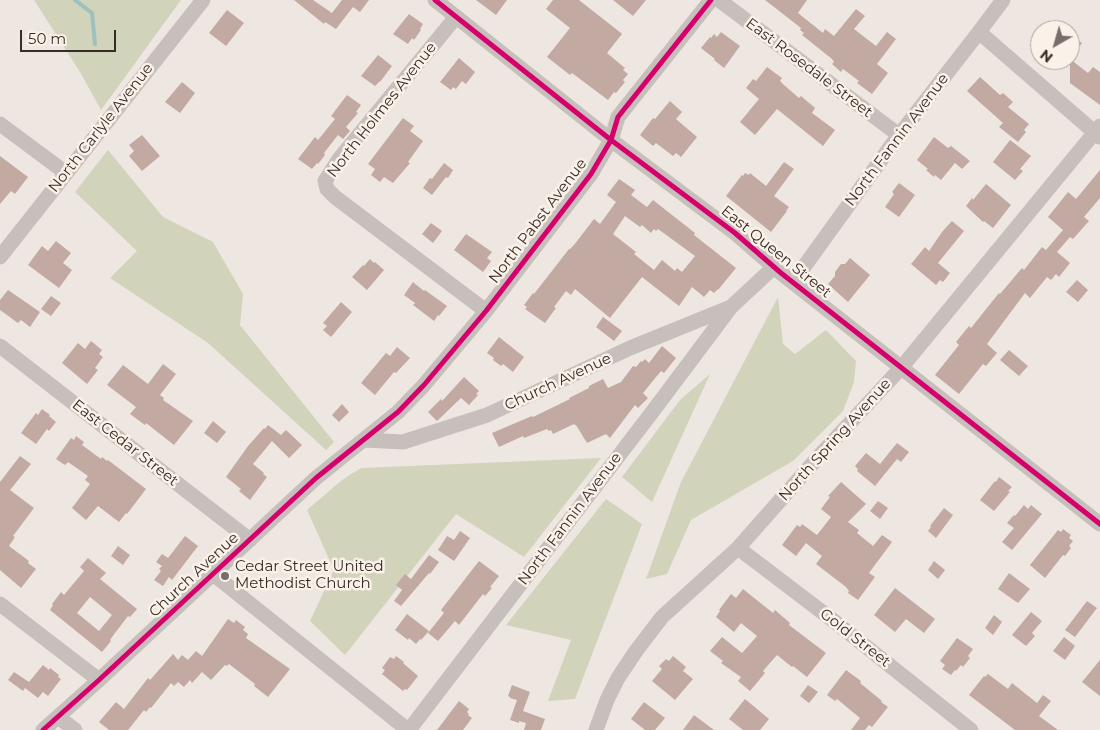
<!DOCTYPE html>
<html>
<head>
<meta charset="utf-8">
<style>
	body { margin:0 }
	#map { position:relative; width:1100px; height:730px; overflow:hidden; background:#eee7e1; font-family:Montserrat,sans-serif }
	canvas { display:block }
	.north { position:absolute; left:1030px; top:20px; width:50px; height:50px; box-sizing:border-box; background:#faf1e9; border:1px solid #aca29c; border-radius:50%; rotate:218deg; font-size:14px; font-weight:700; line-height:20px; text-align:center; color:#382c28 }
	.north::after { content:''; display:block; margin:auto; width:18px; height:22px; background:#786d69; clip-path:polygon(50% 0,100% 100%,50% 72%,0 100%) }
	.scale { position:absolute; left:20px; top:30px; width:96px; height:22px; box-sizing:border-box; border:2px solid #382c28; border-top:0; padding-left:6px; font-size:15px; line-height:18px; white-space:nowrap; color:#382c28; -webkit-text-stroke:4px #faf1e9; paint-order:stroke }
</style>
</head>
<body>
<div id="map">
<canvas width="1100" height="730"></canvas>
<div class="north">N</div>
<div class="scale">50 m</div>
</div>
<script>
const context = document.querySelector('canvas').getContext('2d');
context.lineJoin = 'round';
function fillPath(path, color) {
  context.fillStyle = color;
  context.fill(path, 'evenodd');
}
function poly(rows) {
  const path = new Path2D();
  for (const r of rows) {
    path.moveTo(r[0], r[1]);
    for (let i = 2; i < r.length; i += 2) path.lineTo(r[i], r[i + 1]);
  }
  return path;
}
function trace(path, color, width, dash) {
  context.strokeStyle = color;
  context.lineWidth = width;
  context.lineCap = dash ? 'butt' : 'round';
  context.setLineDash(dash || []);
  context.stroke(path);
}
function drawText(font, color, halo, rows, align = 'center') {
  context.font = font + ' Montserrat,sans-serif';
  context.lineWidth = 5;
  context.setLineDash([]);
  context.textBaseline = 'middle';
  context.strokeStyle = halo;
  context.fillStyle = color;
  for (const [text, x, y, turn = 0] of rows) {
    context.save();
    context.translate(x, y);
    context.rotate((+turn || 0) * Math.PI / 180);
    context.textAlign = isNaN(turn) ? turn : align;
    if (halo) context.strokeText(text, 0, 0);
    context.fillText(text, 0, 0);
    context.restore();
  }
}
const green = poly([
	[34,0,181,0,101,110,80,72],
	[108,150,163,217,213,242,243,294,240,325,334,442,326,450,208,343,110,278,137,251,75,192],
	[778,297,783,344,795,354,826,330,856,361,854,382,843,411,793,461,691,520,667,574,646,579,681,482],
	[710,374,652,502,622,477,680,400],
	[601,458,524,557,456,514,345,655,310,621,334,570,307,510,342,480,361,468],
	[606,499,642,524,575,699,548,701,571,640,506,625]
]);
const stream = poly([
	[75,0,92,13,95,44]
]);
const building = poly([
	[294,0,313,0,332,13,342,0,369,0,360,12,353,7,336,29,325,22,324,24],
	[476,0,507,0,496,15],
	[553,0,579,0,621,33,622,34,607,53,625,68,623,70,628,74,623,80,625,82,616,93,614,92,608,100,572,73,570,75,547,57,570,28,546,9],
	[613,0,646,0,633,16],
	[765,0,807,0,798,13,823,33,825,29,834,36,856,9,865,16,854,29,876,46,887,32,896,39,877,64,888,73,872,94,857,83,859,81,843,69,841,72,832,64,834,62,832,59,802,35,804,33,800,30,801,28],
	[227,10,244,23,226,46,209,33],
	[409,14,423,24,420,29,421,30,414,40,412,38,408,44,393,34],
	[721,32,740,46,724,68,714,60,715,59,701,48,710,37,711,38,714,34,717,37],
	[1070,34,1082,43,1070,59,1088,73,1093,67,1100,72,1100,105,1070,83],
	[378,55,392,66,380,82,380,81,375,86,361,76],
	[459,58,475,72,466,84,462,81,456,89,453,87,451,90,440,82],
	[767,67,782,78,780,81,784,85,799,98,801,96,815,108,812,113,835,130,823,146,777,109,755,135,740,122,759,99,746,88,753,79,756,81],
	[980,77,1000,95,1003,93,1013,102,1008,107,1029,124,1024,130,1026,132,1018,142,999,127,1003,123,967,91],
	[182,82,195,93,180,113,165,102],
	[347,95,361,105,356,112,358,113,346,127,350,131,343,139,338,135,324,153,325,155,318,164,317,163,312,169,298,159,315,137,318,140,335,119,331,116],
	[670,101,682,112,676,119,697,137,681,157,676,153,673,156,656,143,653,146,640,135,653,118,655,119],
	[403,118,414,126,410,131,423,141,408,162,410,163,393,183,384,177,380,182,371,175,375,169,368,164],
	[142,135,160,156,142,171,129,156,134,151,129,145],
	[934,137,948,148,951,146,970,161,962,169,955,163,941,180,935,175,934,177,926,170,928,169,917,160],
	[1010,140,1031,156,1020,169,1023,171,1015,180,993,162],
	[0,156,28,177,15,194,11,191,0,204],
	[784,162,794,169,774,196,789,207,786,211,787,211,771,232,726,196,742,175,743,176,745,173,749,175,750,173,766,186],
	[444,163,453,170,448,178,446,177,432,195,423,188,430,178,432,179],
	[1100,170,1100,198,1084,217,1089,221,1073,239,1070,237,1057,252,1070,263,1059,277,1056,274,1051,280,1047,277,1030,298,1025,293,987,344,997,353,986,366,983,364,959,394,935,375,959,345,956,342,969,326,971,328,999,293,1000,294,1022,268,1024,270,1042,247,1046,250,1063,230,1048,217,1068,192,1076,199],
	[619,179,635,190,631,195,647,207,653,200,695,233,694,235,736,268,718,290,718,289,714,293,710,290,704,297,692,287,679,306,642,277,610,318,575,289,571,295,566,291,554,307,556,308,545,323,525,309,527,307,524,305,533,293,534,294,569,249,570,249,574,245,594,219,600,224,616,202,607,195],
	[625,216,640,227,642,225,651,233,654,229,656,231,658,229,695,256,682,272,677,268,675,271,662,260,654,270,634,254,636,252,613,234],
	[899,183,915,195,899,217,885,207,894,194,892,192],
	[986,184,1011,205,993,228,984,221,983,222,966,206,972,198,973,200],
	[952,221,964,231,938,263,950,273,943,282,940,280,936,285,911,264,925,247,929,251,942,232],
	[431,223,442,231,433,243,422,234],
	[466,234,492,252,487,258,491,261,483,272,454,250],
	[56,241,71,253,63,263,72,270,59,288,28,265,42,246,48,251],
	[850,258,870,275,848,302,828,284,835,276,835,272,841,264,845,264],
	[370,259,374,263,375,262,384,270,367,290,352,277,363,265,364,266],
	[1077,280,1088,290,1078,302,1066,292],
	[413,282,424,291,425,290,447,306,439,316,438,315,434,321,413,305,415,303,404,295],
	[8,290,40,312,30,327,21,320,18,323,0,310,0,300],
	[51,296,61,303,51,316,41,309],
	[341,302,352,312,331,337,323,330,327,326,323,323],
	[603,317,622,331,614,341,596,327],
	[499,337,524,357,513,372,503,364,501,366,493,360,494,358,487,353],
	[91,341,102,350,99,354,103,357,95,368,98,370,87,384,62,363,78,343,85,349],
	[662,346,676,358,664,373,661,371,643,393,648,398,638,408,635,405,610,438,606,434,587,443,576,425,575,425,574,424,553,434,551,430,549,431,547,429,524,438,523,436,499,447,492,433,532,416,533,417,570,399,569,398,589,388,589,386,603,379,608,388,621,382,633,366,636,367,641,361,642,362,645,359,649,363],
	[397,347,410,358,396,373,394,372,375,395,361,383,386,353,390,356],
	[1009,350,1028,366,1019,376,1000,360],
	[163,364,176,374,160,395,164,398,163,400,193,421,174,445,146,423,145,425,130,414,136,407,107,385,123,365,148,384],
	[464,377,479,391,476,394,478,395,469,405,461,398,437,421,428,412,441,399,442,401],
	[342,404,349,412,339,422,332,415],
	[42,409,50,415,49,416,56,422,49,431,47,429,36,444,21,433,36,413,38,415],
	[213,421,226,432,217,443,204,433],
	[268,425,281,435,286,430,302,445,289,458,272,441,253,464,264,473,263,474,267,477,250,500,239,491,241,489,226,477,248,446,264,428,265,429],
	[76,436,84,442,82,445,101,459,102,457,107,461,108,460,146,489,127,514,126,513,119,522,98,506,86,520,72,508,90,484,85,480,88,476,68,462,65,465,56,459,71,438,74,440],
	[897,443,909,452,901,462,897,459,875,486,857,471,858,469,855,466,866,453,880,464],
	[20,456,31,464,10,490,34,508,13,536,15,537,9,546,29,561,28,563,36,569,21,588,0,570,0,482],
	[999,477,1012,487,1008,491,1010,492,994,511,980,500,995,481,996,482],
	[841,482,866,504,848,522,859,530,857,533,873,546,882,535,892,542,869,573,875,577,858,600,848,593,849,591,846,587,816,564,822,556,806,543,796,556,782,545,797,525,800,527,802,524,817,535,831,517,821,509,830,497,828,496],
	[878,501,888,508,880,519,870,511],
	[1024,505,1028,509,1031,505,1042,514,1012,550,1002,542,1014,528,1007,523,1014,515,1015,516],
	[944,508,953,515,936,538,928,531,931,527,930,526],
	[1063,529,1071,535,1069,538,1073,541,1069,546,1071,548,1065,556,1063,555,1045,578,1030,565,1058,530,1061,532],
	[460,531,470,538,454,561,438,550,447,536,454,540],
	[185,536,198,546,172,580,169,577,163,586,154,580,161,571,159,569,162,566,156,562,162,554,168,558],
	[118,546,130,555,123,565,111,556],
	[429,555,439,562,430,574,429,573,401,606,394,601,402,590,396,585,405,574,411,579],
	[88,558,106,573,100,579,137,609,130,617,128,616,115,633,110,640,111,641,102,652,50,610,53,605,52,604,61,592,64,595,84,571,80,567],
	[90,597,112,615,99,631,77,613],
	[479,561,499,576,490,587,492,588,485,596,483,594,459,625,455,621,438,641,428,633,444,613,441,610],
	[934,561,945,570,938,579,928,570],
	[1009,573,1030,589,1018,603,998,589],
	[895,588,935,619,924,633,906,619,895,632,874,615],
	[743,589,773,613,775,610,790,623,789,625,826,653,807,677,793,666,792,667,777,655,763,671,765,673,750,691,738,681,741,677,721,663,723,661,710,651,722,637,742,653,757,636,741,623,734,632,716,617,720,611,719,610,731,594,736,598],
	[1087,601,1097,608,1075,637,1065,630],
	[1031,612,1042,621,1032,633,1035,636,1026,646,1012,635],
	[407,614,429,631,421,640,420,639,416,644,409,638,408,640,395,630],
	[994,615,1002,622,993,635,985,628],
	[228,619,234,623,236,620,245,627,243,630,248,634,246,638,290,669,268,697,254,686,255,684,229,664,227,666,225,665,211,680,202,672,192,683,190,680,184,687,178,682,174,686,171,683,151,708,150,707,146,712,144,710,128,730,109,730,99,722,116,702,124,709,148,678,150,680,173,654,178,660,182,655,188,660,196,651,202,656],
	[1064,637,1075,646,1065,660,1053,651],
	[957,638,973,649,968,656,970,658,963,667,961,665,956,671,955,670,951,675,942,669,945,665,940,661],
	[396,656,404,662,403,663,418,676,407,690,405,689,403,691,382,674,385,670,382,668,390,657,394,659],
	[673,656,686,667,683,671,693,679,675,700,652,681,662,669,659,666,666,659,669,661],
	[1100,660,1100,696,1082,682],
	[43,665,49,670,50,668,59,675,58,677,61,679,48,696,43,692,38,698,25,688,23,691,8,680,14,672,29,682],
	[846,670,861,681,860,683,882,701,881,702,888,707,872,727,869,725,865,730,851,730,860,718,837,699,835,701,827,695],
	[988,674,1008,689,1012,683,1037,703,1043,695,1051,701,1039,716,1058,730,1015,730,969,695,984,676,985,677],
	[512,685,530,692,523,711,545,719,541,730,524,730,526,723,519,721,519,723,510,720,517,700,510,698,510,697,508,696],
	[808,685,818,692,809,703,800,696],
	[745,699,769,719,760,730,743,730,729,719],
	[459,701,469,709,467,712,469,714,468,715,472,718,463,730,437,730],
	[644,702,665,718,655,730,645,730,631,719],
	[694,715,714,730,683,730]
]);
const street = poly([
	[435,0,611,140,735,233,781,273,1100,524],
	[719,0,899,135],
	[456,17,339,159,325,181,327,189,335,197,486,311],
	[979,32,1100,137],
	[0,124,66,173],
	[0,257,203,0],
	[793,282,899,135,979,32,1003,0],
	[0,346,250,540],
	[364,440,403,442,487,415,630,348,731,307,774,267],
	[738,548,830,618,971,730],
	[213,574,408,730],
	[0,604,99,680],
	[58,717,75,730],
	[43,730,99,680,316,478,398,412,424,385,486,311,591,174,611,140,618,117,711,0],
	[409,730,653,411,731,307],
	[596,730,607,700,618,678,636,651,662,617,738,548,821,454,901,368,1100,126]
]);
const cycleway = poly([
	[435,0,611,140,735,233,781,273,1100,524],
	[43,730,99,680,316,478,398,412,424,385,486,311,591,174,611,140,618,117,711,0]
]);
const markers = [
	[225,576,5,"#786d69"]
];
const streetNames = [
	["East Rosedale Street",809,68,37],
	["North Holmes Avenue",382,110,-52],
	["North Carlyle Avenue",101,128,-52],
	["North Fannin Avenue",897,140,-53],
	["North Pabst Avenue",538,221,-53],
	["East Queen Street",776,252,39],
	["Church Avenue",558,382,-25],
	["North Spring Avenue",835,440,-48],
	["East Cedar Street",125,443,38],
	["North Fannin Avenue",570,519,-53],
	["Church Avenue",194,575,-43],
	["Gold Street",855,638,38]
];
const poiNames = [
	["Cedar Street United",235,567],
	["Methodist Church",235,584]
];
fillPath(green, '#d1d3bb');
trace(stream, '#9dc1be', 4);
fillPath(building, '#c2a9a2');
trace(street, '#c7bfbb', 15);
trace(cycleway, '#d6006c', 5);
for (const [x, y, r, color] of markers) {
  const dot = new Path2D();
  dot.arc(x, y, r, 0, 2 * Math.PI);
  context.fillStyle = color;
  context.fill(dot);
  trace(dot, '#faf1e9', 2);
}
drawText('15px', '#382c28', '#faf1e9', streetNames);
drawText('15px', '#382c28', '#faf1e9', poiNames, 'left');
</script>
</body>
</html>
